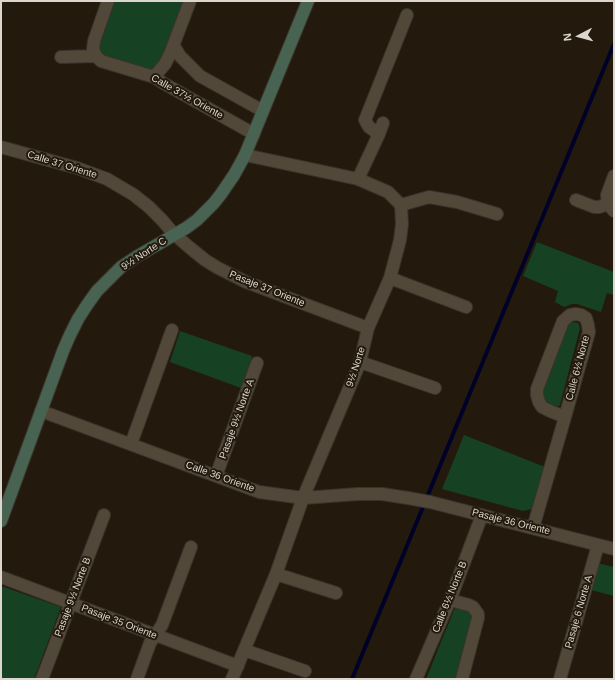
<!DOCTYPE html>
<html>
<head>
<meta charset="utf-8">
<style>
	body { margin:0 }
	#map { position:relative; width:615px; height:680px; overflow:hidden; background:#231a0d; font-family:Helvetica,sans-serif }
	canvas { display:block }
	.frame { position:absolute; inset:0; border:2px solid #ddd6ce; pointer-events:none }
	.north { position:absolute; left:559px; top:16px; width:40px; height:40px; -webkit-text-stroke:3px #231a0d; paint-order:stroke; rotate:264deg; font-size:11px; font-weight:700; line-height:16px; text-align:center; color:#ddd6ce }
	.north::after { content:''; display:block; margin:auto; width:14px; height:18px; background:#ddd6ce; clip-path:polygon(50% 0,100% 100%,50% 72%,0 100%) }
</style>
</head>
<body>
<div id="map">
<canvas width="615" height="680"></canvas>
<div class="frame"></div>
<div class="north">N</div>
</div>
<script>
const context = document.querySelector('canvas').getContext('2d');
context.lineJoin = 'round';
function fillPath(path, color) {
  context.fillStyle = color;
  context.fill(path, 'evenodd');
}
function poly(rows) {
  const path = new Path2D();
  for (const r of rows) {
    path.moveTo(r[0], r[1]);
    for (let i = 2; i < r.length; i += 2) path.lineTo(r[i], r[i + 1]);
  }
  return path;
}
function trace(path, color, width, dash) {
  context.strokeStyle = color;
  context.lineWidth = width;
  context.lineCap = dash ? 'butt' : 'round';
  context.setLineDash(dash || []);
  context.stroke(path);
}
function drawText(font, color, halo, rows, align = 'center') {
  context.font = font + ' Helvetica,sans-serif';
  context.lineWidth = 4;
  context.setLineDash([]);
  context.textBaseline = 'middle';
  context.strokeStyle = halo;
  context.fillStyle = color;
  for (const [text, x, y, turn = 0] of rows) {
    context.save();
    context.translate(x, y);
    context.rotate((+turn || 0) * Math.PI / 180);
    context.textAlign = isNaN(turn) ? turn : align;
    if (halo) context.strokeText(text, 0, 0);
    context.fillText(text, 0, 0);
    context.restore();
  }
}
const green = poly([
	[108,1,190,1,154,77,101,61,94,41],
	[537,242,614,272,614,295,607,293,601,312,577,304,572,304,564,307,555,302,558,291,523,276],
	[573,322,578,323,580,328,560,405,559,406,555,406,543,400,542,388,568,326,570,323],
	[180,331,252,356,241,388,170,362],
	[464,435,545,467,532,509,523,511,442,489],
	[597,563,614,567,614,596,591,590],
	[1,586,61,607,34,679,1,679],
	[458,607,471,611,472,618,456,679,426,679,454,610]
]);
const stream = poly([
	[352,679,614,44]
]);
const street = poly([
	[108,1,94,41,93,49,96,56,101,61,154,77,163,83,254,134],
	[174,46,180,56,200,76,263,111],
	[61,57,96,56],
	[154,77,165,64,170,54,190,1],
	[379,134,369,127,365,120,407,15],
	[1,147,77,168,107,179,134,195,149,207,162,220,174,234,189,247,205,260,218,268,246,282,368,328],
	[614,176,607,195,608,204,614,211],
	[358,179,379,134,383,123],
	[576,200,594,207,599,207,608,204],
	[401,205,429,197,457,202,497,214],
	[390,278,466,307],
	[360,362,435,388],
	[41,411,259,492,303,498,358,494,382,494,408,498,430,502,614,549],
	[131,444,172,330],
	[216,476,257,363],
	[533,528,565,417,589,332,588,325,586,318,581,315,576,314,570,315,563,321,537,389,537,395,539,402,542,407,550,411,565,417],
	[276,574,336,593],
	[1,577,238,666],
	[450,600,469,605,473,607,478,614,478,618,462,679],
	[244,650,305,671],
	[42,679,104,515],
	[137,679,150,643,162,625,191,547],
	[232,679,276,574,303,498,356,372,360,362,368,328,390,278,400,240,402,224,401,205,388,192,358,179,245,155],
	[416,679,450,600,482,515],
	[560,679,598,545]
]);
const secondary = poly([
	[1,521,63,351,70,335,78,319,87,305,97,291,121,267,136,257,186,228,197,220,214,203,221,194,234,175,245,155,308,1]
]);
const streetNames = [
	["Calle 37½ Oriente",187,97,29],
	["Calle 37 Oriente",62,165,17],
	["9½ Norte C",144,254,-33],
	["Pasaje 37 Oriente",267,289,22],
	["9½ Norte",356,367,-72],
	["Calle 6½ Norte",578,368,-75],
	["Pasaje 9½ Norte A",237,419,-70],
	["Calle 36 Oriente",220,477,20],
	["Pasaje 36 Oriente",511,522,14],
	["Pasaje 9½ Norte B",73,597,-69],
	["Calle 6½ Norte B",450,597,-68],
	["Pasaje 6 Norte A",579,612,-74],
	["Pasaje 35 Oriente",119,622,21]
];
fillPath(green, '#174123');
trace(stream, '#000029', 4);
trace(street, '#3a332d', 14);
trace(secondary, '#3a332d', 14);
trace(street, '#52483a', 12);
trace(secondary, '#486351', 12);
drawText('10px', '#ddd6ce', '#231a0d', streetNames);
</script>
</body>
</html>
